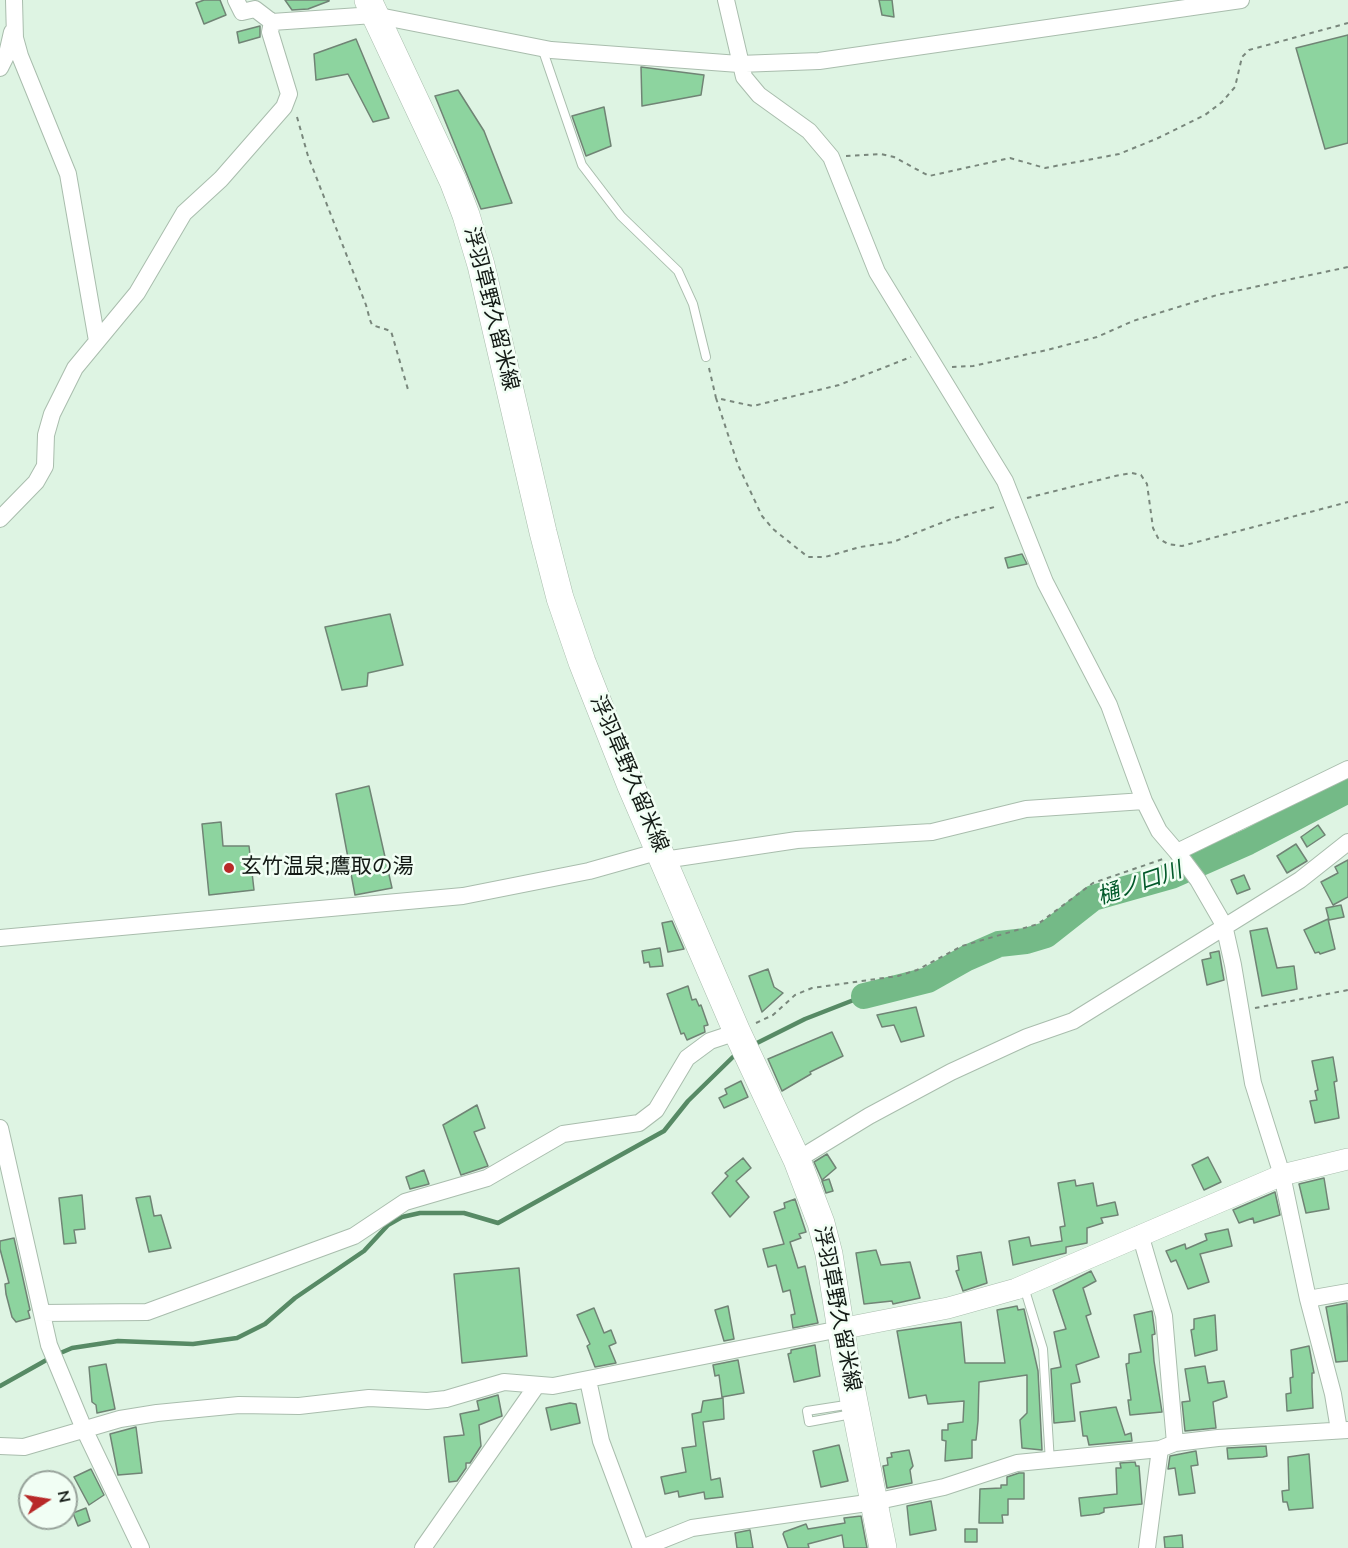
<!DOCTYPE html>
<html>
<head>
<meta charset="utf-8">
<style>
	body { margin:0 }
	#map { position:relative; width:1348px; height:1548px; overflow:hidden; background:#def4e3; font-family:"Nunito Sans",sans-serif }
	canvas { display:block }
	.north { position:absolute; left:18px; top:1470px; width:60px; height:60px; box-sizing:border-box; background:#f1fef4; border:2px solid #98a39b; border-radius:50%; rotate:78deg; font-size:16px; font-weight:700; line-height:24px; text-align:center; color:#131a15 }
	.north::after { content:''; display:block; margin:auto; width:21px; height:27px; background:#b82928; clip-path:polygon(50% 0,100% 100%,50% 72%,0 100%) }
</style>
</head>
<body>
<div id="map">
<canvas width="1348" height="1548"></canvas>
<div class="north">N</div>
</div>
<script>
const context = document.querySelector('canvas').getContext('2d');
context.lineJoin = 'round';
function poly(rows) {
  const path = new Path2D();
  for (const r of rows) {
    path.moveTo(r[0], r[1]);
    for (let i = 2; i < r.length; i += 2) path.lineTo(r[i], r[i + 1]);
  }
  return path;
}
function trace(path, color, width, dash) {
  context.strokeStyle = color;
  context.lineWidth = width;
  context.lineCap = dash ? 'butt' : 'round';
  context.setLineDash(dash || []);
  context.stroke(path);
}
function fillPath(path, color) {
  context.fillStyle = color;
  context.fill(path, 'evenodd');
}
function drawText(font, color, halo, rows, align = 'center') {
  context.font = font + ' "Nunito Sans","Noto Sans JP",sans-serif';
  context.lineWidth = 5;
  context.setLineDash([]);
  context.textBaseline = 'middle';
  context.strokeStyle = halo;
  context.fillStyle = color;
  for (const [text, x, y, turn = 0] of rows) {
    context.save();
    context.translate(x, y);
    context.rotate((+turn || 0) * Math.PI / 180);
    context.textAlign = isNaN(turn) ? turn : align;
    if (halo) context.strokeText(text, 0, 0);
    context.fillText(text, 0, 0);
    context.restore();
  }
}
const stream = poly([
	[753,1045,805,1019,864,996],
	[58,1354,72,1348,118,1341,193,1344,237,1338,265,1324,295,1298,364,1251,388,1225,402,1217,420,1213,464,1213,498,1223,664,1131,688,1101,737,1053],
	[0,1386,50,1358]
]);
const river = poly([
	[864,996,928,980,967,958,999,944,1026,941,1046,935,1093,898,1171,876,1248,842,1348,790]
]);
const building = poly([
	[204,0,220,0,226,15,204,24,196,3,204,0],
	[285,0,329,0,329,1,308,9,292,10,285,0],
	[879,0,892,0,894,17,882,15,879,0],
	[260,26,260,37,239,43,237,32,260,26],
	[1348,35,1348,143,1325,149,1296,48,1348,35],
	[356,39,389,118,373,122,348,74,316,80,314,54,356,39],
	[641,67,704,75,701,95,642,106,641,67],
	[458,90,484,131,512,203,481,209,435,96,458,90],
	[604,107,611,146,586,156,572,116,604,107],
	[1022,554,1027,564,1008,568,1005,558,1022,554],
	[390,614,403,665,368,673,367,686,342,690,325,627,390,614],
	[369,786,392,888,355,895,336,794,369,786],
	[221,822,223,846,249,846,254,890,209,895,202,824,221,822],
	[1318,825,1325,835,1307,847,1301,837,1318,825],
	[1296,844,1307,861,1287,873,1277,856,1296,844],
	[1348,860,1348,897,1333,905,1321,882,1338,873,1335,867,1348,860],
	[1244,875,1250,889,1237,894,1231,880,1244,875],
	[1341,905,1344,917,1329,920,1326,908,1341,905],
	[1328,919,1335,949,1320,954,1319,952,1315,953,1304,930,1328,919],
	[672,921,684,949,668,952,662,923,672,921],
	[1267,928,1277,968,1294,966,1297,989,1262,996,1250,931,1267,928],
	[660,948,663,966,650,967,649,962,644,963,642,951,660,948],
	[1219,951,1224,980,1207,985,1202,960,1211,958,1210,953,1219,951],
	[768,969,774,987,783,993,762,1012,749,976,768,969],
	[688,986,692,1000,696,999,699,1006,701,1005,708,1025,704,1026,705,1032,687,1040,684,1033,681,1034,667,994,688,986],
	[916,1007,924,1036,901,1042,894,1025,882,1027,877,1015,916,1007],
	[832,1032,843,1056,810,1072,811,1074,782,1091,768,1059,832,1032],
	[1333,1057,1337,1081,1334,1082,1339,1118,1315,1123,1310,1101,1317,1100,1315,1091,1318,1090,1312,1061,1333,1057],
	[741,1081,748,1097,724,1108,719,1098,727,1094,725,1089,741,1081],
	[477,1105,485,1128,474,1132,488,1166,461,1175,443,1125,477,1105],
	[827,1154,836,1168,822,1180,814,1162,827,1154],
	[1208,1157,1221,1182,1204,1190,1192,1165,1208,1157],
	[743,1158,751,1168,736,1181,749,1197,730,1217,712,1193,728,1176,725,1173,743,1158],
	[424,1170,429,1184,410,1189,406,1177,424,1170],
	[1324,1178,1329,1209,1306,1213,1299,1184,1324,1178],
	[829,1179,833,1191,826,1193,822,1181,829,1179],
	[1075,1180,1076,1186,1093,1183,1097,1206,1115,1202,1118,1215,1101,1218,1103,1223,1087,1228,1087,1243,1066,1247,1066,1253,1013,1265,1009,1241,1029,1237,1031,1246,1062,1241,1060,1227,1065,1226,1058,1183,1075,1180],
	[1275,1192,1280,1215,1254,1223,1253,1218,1239,1223,1233,1210,1275,1192],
	[82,1195,85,1229,74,1230,76,1243,64,1244,59,1198,82,1195],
	[150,1196,154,1216,161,1215,171,1248,149,1252,136,1198,150,1196],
	[795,1199,806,1232,799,1234,801,1238,790,1242,798,1268,805,1266,818,1323,793,1328,791,1315,795,1314,790,1290,783,1292,776,1265,768,1267,763,1249,784,1244,774,1212,785,1208,784,1203,795,1199],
	[1228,1229,1232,1246,1200,1254,1209,1282,1188,1289,1176,1260,1171,1262,1166,1251,1185,1244,1186,1249,1207,1240,1205,1234,1228,1229],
	[14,1238,30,1310,28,1311,30,1318,16,1322,12,1317,6,1294,5,1284,9,1283,0,1249,0,1241,14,1238],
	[876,1250,881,1265,910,1262,920,1298,893,1304,892,1301,864,1304,856,1253,876,1250],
	[981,1252,987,1283,963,1291,956,1271,959,1270,957,1256,981,1252],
	[519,1268,527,1356,462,1363,454,1274,519,1268],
	[1091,1271,1096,1281,1083,1288,1091,1314,1086,1316,1099,1357,1076,1365,1080,1382,1071,1384,1075,1421,1054,1423,1051,1369,1061,1367,1054,1332,1066,1329,1053,1290,1091,1271],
	[1347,1303,1348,1361,1336,1362,1326,1307,1347,1303],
	[728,1306,734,1339,724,1341,715,1310,728,1306],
	[1017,1306,1018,1310,1024,1309,1038,1371,1042,1450,1022,1448,1020,1420,1027,1413,1027,1375,979,1382,978,1421,976,1440,972,1440,972,1458,945,1461,946,1441,942,1440,942,1430,948,1430,948,1424,963,1422,964,1401,928,1404,926,1395,909,1398,897,1331,961,1322,965,1363,1005,1363,997,1310,1017,1306],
	[594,1308,604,1333,611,1330,616,1343,609,1346,616,1363,595,1367,587,1346,590,1344,577,1315,594,1308],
	[1152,1311,1155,1334,1152,1335,1154,1361,1162,1412,1130,1415,1128,1400,1131,1400,1126,1364,1129,1363,1129,1354,1141,1352,1134,1315,1152,1311],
	[1215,1315,1217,1350,1195,1356,1191,1330,1194,1329,1194,1319,1215,1315],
	[815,1345,820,1376,794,1382,788,1354,791,1353,791,1350,815,1345],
	[1309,1346,1314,1373,1312,1373,1312,1387,1313,1408,1287,1411,1286,1394,1291,1393,1290,1378,1293,1377,1291,1350,1309,1346],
	[738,1360,744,1393,722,1397,719,1375,715,1376,713,1365,738,1360],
	[106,1364,115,1409,97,1413,96,1405,92,1402,89,1367,106,1364],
	[1205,1366,1208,1383,1224,1381,1227,1397,1213,1402,1216,1428,1185,1431,1182,1402,1190,1401,1185,1369,1205,1366],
	[498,1395,502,1416,479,1425,481,1446,470,1463,466,1463,466,1468,457,1481,449,1482,444,1437,464,1435,460,1414,479,1410,477,1401,498,1395],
	[723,1398,724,1419,703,1422,711,1480,720,1478,723,1497,705,1499,704,1492,679,1497,678,1491,665,1494,661,1477,686,1472,682,1448,696,1446,692,1414,701,1412,703,1401,723,1398],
	[570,1403,576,1404,580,1423,551,1430,546,1408,570,1403],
	[1116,1407,1125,1435,1131,1433,1132,1441,1089,1445,1087,1436,1083,1436,1080,1412,1116,1407],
	[136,1427,142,1473,118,1475,110,1434,136,1427],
	[839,1445,848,1481,821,1487,813,1451,839,1445],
	[1266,1446,1267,1456,1263,1457,1228,1459,1227,1448,1266,1446],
	[909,1450,913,1466,910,1470,912,1483,887,1488,883,1466,888,1465,887,1458,892,1457,891,1453,909,1450],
	[1196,1451,1198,1465,1191,1466,1195,1493,1179,1495,1175,1468,1168,1469,1170,1456,1196,1451],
	[1309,1454,1313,1508,1289,1510,1287,1502,1283,1502,1282,1491,1289,1490,1288,1457,1309,1454],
	[1135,1462,1136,1466,1139,1466,1142,1504,1104,1508,1104,1512,1099,1514,1081,1516,1079,1498,1117,1494,1116,1468,1121,1468,1120,1463,1135,1462],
	[91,1469,104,1495,89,1505,74,1477,91,1469],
	[1019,1473,1024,1473,1024,1499,1008,1499,1008,1515,1002,1515,1003,1523,979,1523,980,1489,1001,1488,1001,1485,1007,1485,1007,1477,1019,1473],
	[931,1501,936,1530,910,1535,907,1506,931,1501],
	[86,1508,90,1521,78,1526,73,1513,86,1508],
	[861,1516,867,1548,844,1548,842,1535,808,1544,809,1548,788,1548,783,1534,784,1532,806,1524,808,1529,845,1523,844,1518,861,1516],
	[965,1529,977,1529,977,1542,965,1542,965,1529],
	[750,1530,753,1548,737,1548,735,1533,750,1530],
	[1182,1535,1183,1548,1165,1548,1164,1537,1182,1535]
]);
const path = poly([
	[297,117,308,156,366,305,370,320,372,325,391,331,409,393],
	[846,156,881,154,894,157,929,176,1010,158,1045,168,1119,154,1156,139,1205,115,1222,102,1235,87,1242,57,1249,50,1348,23],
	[952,367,973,366,1047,350,1097,337,1133,321,1217,295,1348,267],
	[709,368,716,398,753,406,839,385,911,357],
	[716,398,738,465,762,516,773,529,808,557,825,557,860,547,893,542,951,519,998,506],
	[1027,498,1115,476,1132,473,1141,475,1147,484,1153,528,1158,538,1168,544,1182,546,1348,502],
	[1255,1008,1348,990],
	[756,1023,773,1015,795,995,812,988,898,976,917,970,962,946,1038,924,1093,883,1163,859]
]);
const service = poly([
	[542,48,582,165,621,216,678,271,693,304,706,357],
	[1024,1287,1043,1349,1050,1462],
	[852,1404,807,1411,809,1422,852,1414]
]);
const minor = poly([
	[14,0,15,38,20,56,68,174,97,341],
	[236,0,242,12,255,9,272,22,374,15,551,50,739,64,819,61,1241,0],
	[726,0,744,77,759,95,809,131,831,157,877,272,1005,481,1045,582,1109,705,1144,801,1159,831,1177,852,1348,769],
	[0,68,7,54,12,32],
	[0,519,36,482,45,466,46,435,52,414,75,368,137,293,184,213,221,179,284,107,289,94,270,32,272,22],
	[1177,852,1198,880,1224,925,1233,965,1253,1083,1282,1175,1308,1299,1333,1394,1339,1430],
	[664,860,797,840,932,832,1026,809,1144,801],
	[0,938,463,896,589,871,660,851],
	[0,1128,49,1345,84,1429,141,1548],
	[797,1160,869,1116,951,1072,1027,1037,1073,1021,1300,880,1348,842],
	[1140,1234,1164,1316,1175,1443],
	[1308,1299,1348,1292],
	[42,1313,147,1312,354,1236,405,1202,487,1178,563,1134,639,1123,656,1110,687,1058,710,1041,737,1032],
	[588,1380,601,1441,641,1548],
	[0,1446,24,1447,120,1419,157,1413,239,1405,299,1406,369,1398,427,1401,446,1399,504,1382,553,1386,840,1329],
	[423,1548,537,1385],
	[642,1548,692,1528,874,1502,944,1487,1017,1463,1160,1449,1175,1443,1218,1438,1348,1430],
	[1147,1548,1160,1449]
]);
const tertiary = poly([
	[840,1329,948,1308,1016,1289,1282,1175,1348,1159]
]);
const primary = poly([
	[368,0,453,181,466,215,481,265,543,532,560,598,582,662,631,786,737,1032,797,1160,821,1223,829,1254,845,1356,883,1548]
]);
const markers = [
	[229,868,6,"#b82928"]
];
const streetNames = [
	["浮羽草野久留米線",490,309,76],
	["浮羽草野久留米線",628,774,67],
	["浮羽草野久留米線",836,1309,79]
];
const poiNames = [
	["玄竹温泉;鷹取の湯",241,868]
];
const waterNames = [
	["樋ノ口川",1140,885,-19]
];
trace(stream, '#578a65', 4.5);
trace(river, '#74ba87', 26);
fillPath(building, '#8dd49f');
trace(building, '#708475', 1.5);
trace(service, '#a9bdad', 10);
trace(minor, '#a9bdad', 18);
trace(tertiary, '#a9bdad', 22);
trace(primary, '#a9bdad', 28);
trace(path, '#79877c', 2, [4.5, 4.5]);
trace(service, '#fff', 8);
trace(minor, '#fff', 16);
trace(tertiary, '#fff', 21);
trace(primary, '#fff', 27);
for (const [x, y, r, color] of markers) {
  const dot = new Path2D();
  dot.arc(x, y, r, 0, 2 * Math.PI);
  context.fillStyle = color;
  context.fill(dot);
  trace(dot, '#f1fef4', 2);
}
drawText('21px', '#131a15', '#f1fef4', streetNames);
drawText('21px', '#131a15', '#f1fef4', poiNames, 'left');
drawText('italic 22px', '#015829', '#f1fef4', waterNames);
</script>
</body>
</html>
